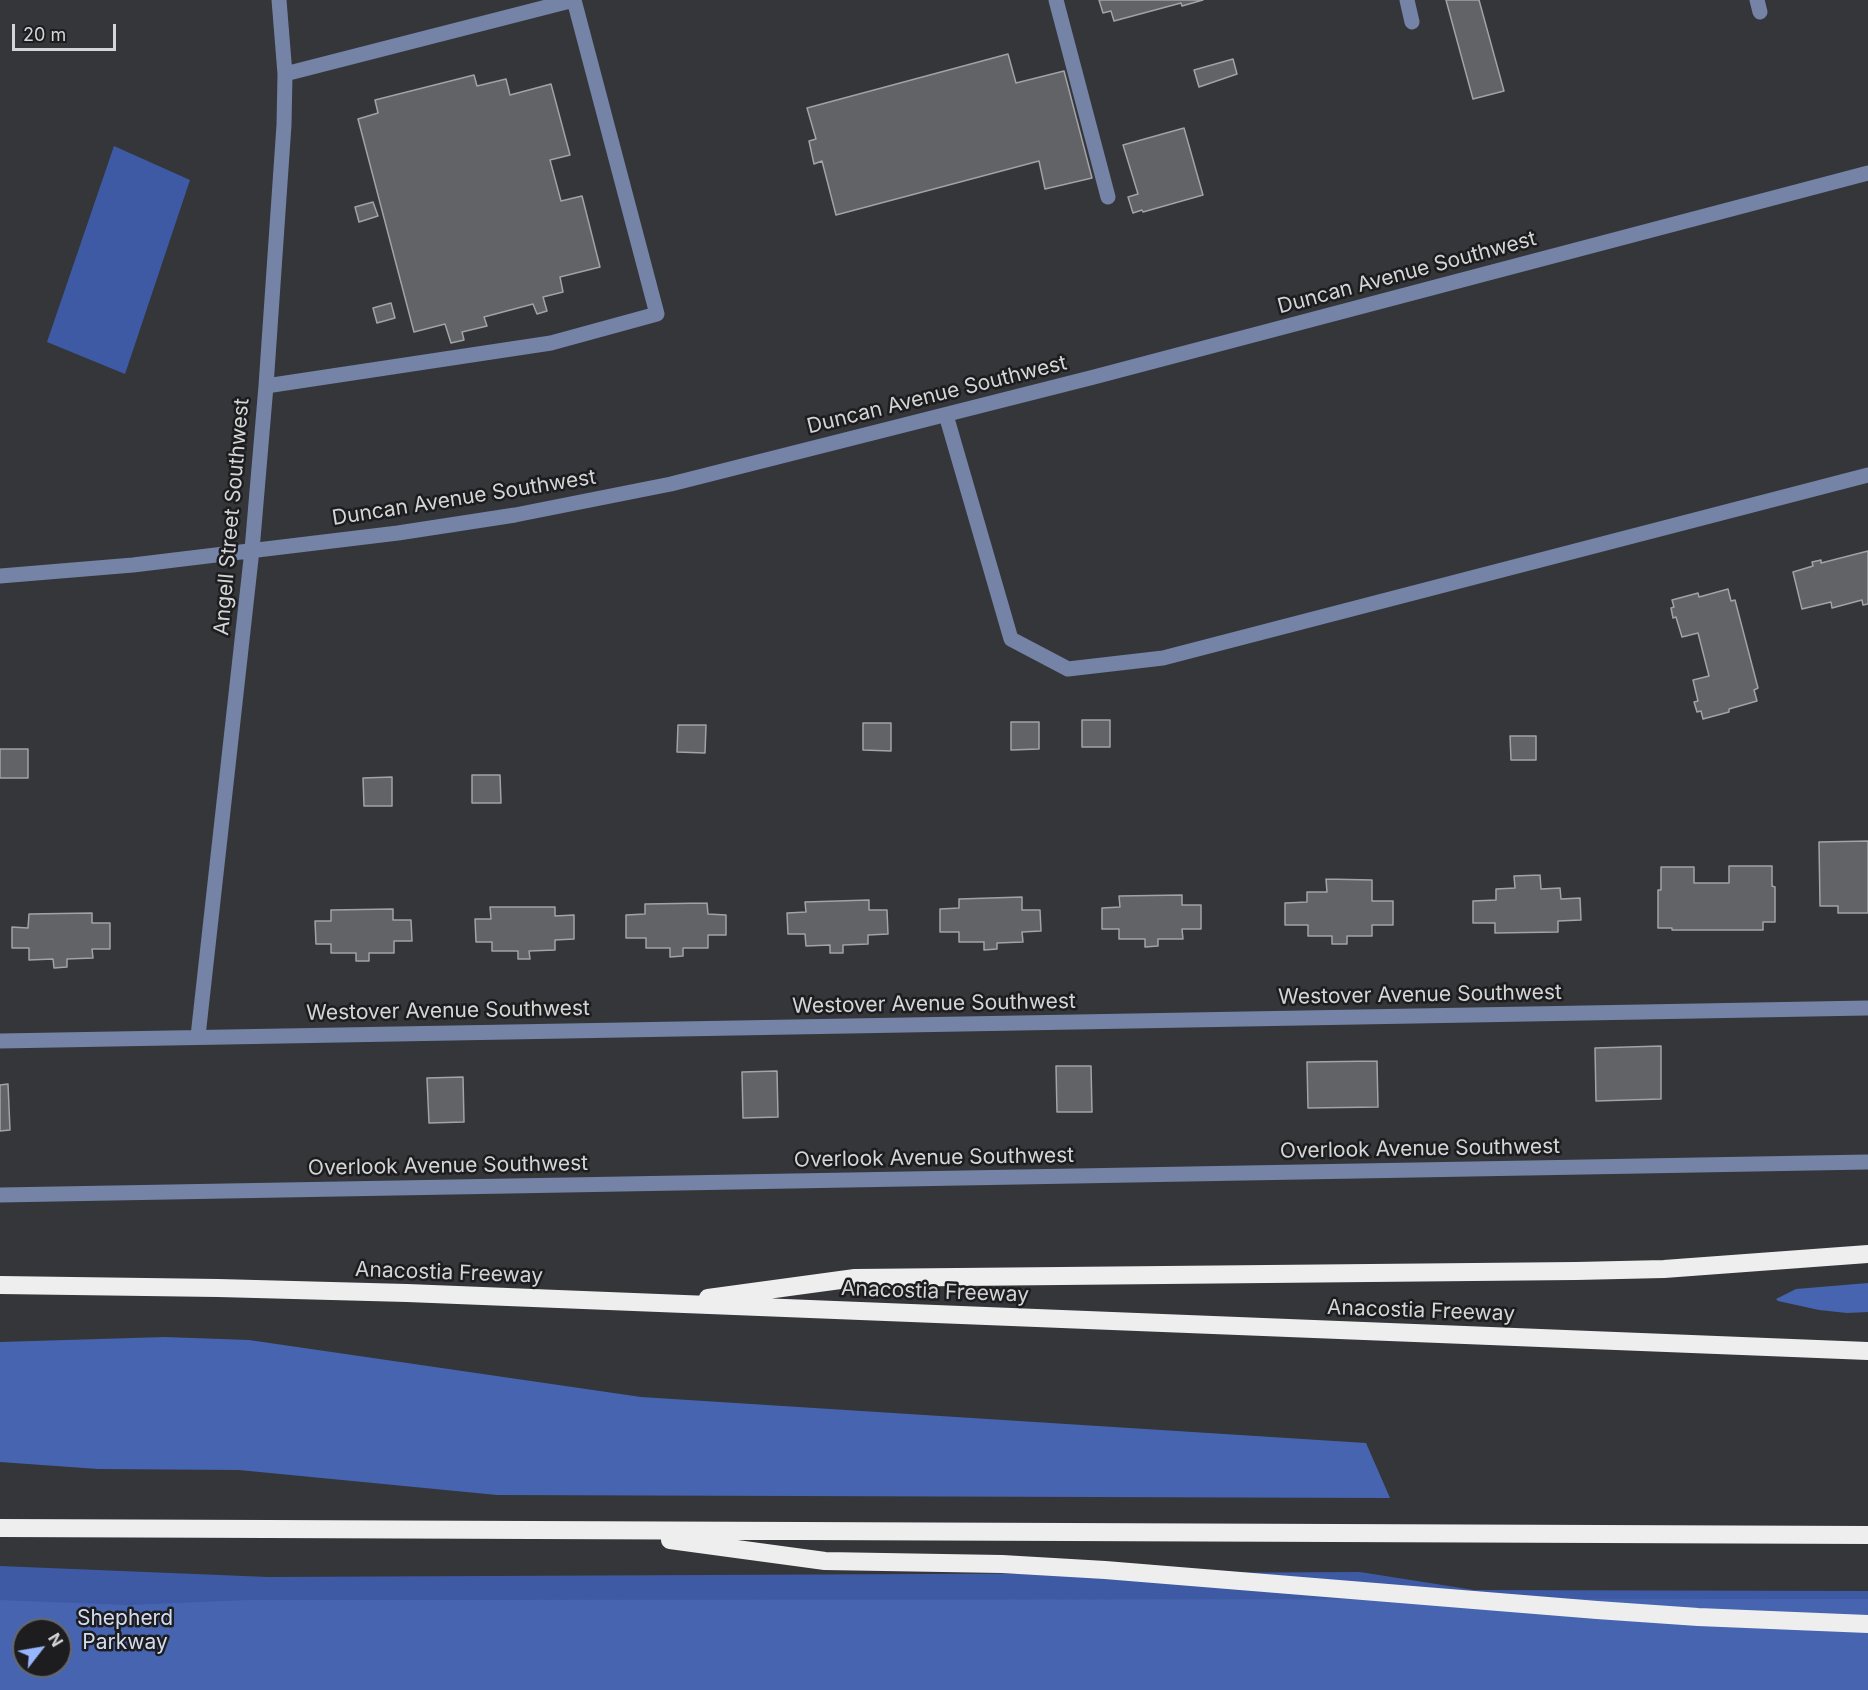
<!DOCTYPE html>
<html>
<head>
<meta charset="utf-8">
<style>
	body { margin:0 }
	#map { position:relative; width:1868px; height:1690px; overflow:hidden; background:#343639; font-family:Inter,sans-serif }
	canvas { display:block }
	.north { position:absolute; left:12px; top:1618px; width:60px; height:60px; box-sizing:border-box; background:#1d1d1f; border:2px solid #666769; border-radius:50%; rotate:59deg; font-size:16px; font-weight:700; line-height:24px; text-align:center; color:#d4d5d7 }
	.north::after { content:''; display:block; margin:auto; width:21px; height:27px; background:#98b6fd; clip-path:polygon(50% 0,100% 100%,50% 72%,0 100%) }
	.scale { position:absolute; left:12px; top:24px; width:104px; height:27px; box-sizing:border-box; border:3px solid #d4d5d7; border-top:0; padding-left:8px; font-size:18px; line-height:21px; white-space:nowrap; color:#d4d5d7; -webkit-text-stroke:4px #1d1d1f; paint-order:stroke }
</style>
</head>
<body>
<div id="map">
<canvas width="1868" height="1690"></canvas>
<div class="north">N</div>
<div class="scale">20 m</div>
</div>
<script>
const context = document.querySelector('canvas').getContext('2d');
context.lineJoin = 'round';
function fillPath(path, color) {
  context.fillStyle = color;
  context.fill(path, 'evenodd');
}
function poly(rows) {
  const path = new Path2D();
  for (const r of rows) {
    path.moveTo(r[0], r[1]);
    for (let i = 2; i < r.length; i += 2) path.lineTo(r[i], r[i + 1]);
  }
  return path;
}
function trace(path, color, width, dash) {
  context.strokeStyle = color;
  context.lineWidth = width;
  context.lineCap = dash ? 'butt' : 'round';
  context.setLineDash(dash || []);
  context.stroke(path);
}
function drawText(font, color, halo, rows, align = 'center') {
  context.font = font + ' Inter,sans-serif';
  context.lineWidth = 5;
  context.setLineDash([]);
  context.textBaseline = 'middle';
  context.strokeStyle = halo;
  context.fillStyle = color;
  for (const [text, x, y, turn = 0] of rows) {
    context.save();
    context.translate(x, y);
    context.rotate((+turn || 0) * Math.PI / 180);
    context.textAlign = isNaN(turn) ? turn : align;
    if (halo) context.strokeText(text, 0, 0);
    context.fillText(text, 0, 0);
    context.restore();
  }
}
const green = poly([
	[114,146,190,180,125,374,47,342],
	[0,1566,268,1577,1360,1572,1474,1590,1868,1591,1868,1690,0,1690],
	[24,1630,60,1630,60,1666,24,1666]
]);
const forest = poly([
	[1868,1283,1868,1312,1847,1313,1819,1310,1778,1301,1776,1299,1796,1289],
	[165,1337,249,1340,641,1397,1366,1443,1390,1498,497,1495,239,1470,98,1469,0,1462,0,1342],
	[1868,1599,1868,1690,0,1690,0,1600,127,1605,248,1600],
	[24,1630,60,1630,60,1666,24,1666]
]);
const building = poly([
	[1099,0,1203,0,1182,6,1181,3,1114,21,1111,11,1103,13,1099,0],
	[1446,0,1479,0,1504,91,1473,99,1446,0],
	[1008,54,1016,83,1064,71,1092,178,1045,189,1039,161,836,215,822,161,814,164,809,141,816,139,807,108,1008,54],
	[1233,59,1237,74,1199,87,1194,70,1233,59],
	[474,75,477,86,506,79,510,95,551,84,570,155,550,160,561,201,582,196,600,267,560,277,563,292,543,297,547,311,537,314,533,304,484,317,487,326,462,332,464,340,451,343,445,324,414,332,358,119,378,113,375,100,474,75],
	[1184,128,1203,195,1143,212,1142,210,1133,213,1128,197,1138,194,1123,145,1184,128],
	[373,202,378,216,359,222,355,207,373,202],
	[391,303,395,318,377,323,373,308,391,303],
	[1868,551,1868,604,1863,605,1862,600,1832,608,1831,602,1802,609,1793,572,1813,566,1812,562,1821,560,1821,563,1868,551],
	[1728,589,1731,601,1735,600,1758,688,1754,690,1757,701,1729,709,1729,712,1703,719,1701,711,1697,712,1694,702,1698,701,1693,680,1709,676,1698,633,1682,637,1676,617,1673,618,1671,608,1674,607,1672,600,1698,593,1699,597,1728,589],
	[1082,720,1110,720,1110,747,1082,747,1082,720],
	[1011,722,1039,722,1039,749,1011,750,1011,722],
	[863,723,891,723,891,751,863,750,863,723],
	[678,725,706,725,705,753,677,752,678,725],
	[1510,736,1536,736,1536,760,1511,760,1510,736],
	[0,749,28,749,28,778,0,778,0,749],
	[472,775,500,775,501,803,472,803,472,775],
	[392,777,392,806,364,806,363,778,392,777],
	[1868,841,1868,913,1838,913,1838,906,1820,906,1819,842,1868,841],
	[1729,866,1772,866,1772,886,1775,887,1775,922,1763,922,1763,930,1672,930,1672,928,1658,928,1658,890,1661,890,1661,867,1694,867,1694,883,1729,883,1729,866],
	[1540,875,1541,889,1560,888,1561,899,1580,898,1581,920,1558,921,1558,932,1495,933,1495,923,1473,923,1473,901,1496,900,1496,889,1515,888,1514,876,1540,875],
	[1326,879,1372,880,1372,901,1393,901,1393,925,1372,925,1372,936,1347,936,1347,944,1332,944,1332,936,1308,936,1308,925,1285,925,1285,903,1307,902,1307,892,1327,892,1326,879],
	[1182,895,1182,905,1201,905,1201,929,1182,929,1183,939,1158,939,1158,946,1145,947,1145,939,1119,939,1119,929,1102,929,1102,908,1120,907,1119,896,1182,895],
	[1022,897,1022,910,1040,910,1041,931,1022,932,1023,942,997,943,997,949,984,950,984,942,959,942,959,932,940,932,940,909,959,908,959,899,1022,897],
	[869,900,869,910,887,910,888,934,868,935,868,944,843,945,843,953,830,953,830,945,806,946,805,934,788,934,787,913,806,912,805,902,869,900],
	[707,903,708,914,726,915,726,935,708,935,708,948,683,948,683,956,670,957,670,948,646,948,646,938,626,938,626,915,645,914,645,904,707,903],
	[490,907,555,907,555,916,574,915,574,939,555,940,555,950,529,951,530,959,518,959,518,951,492,951,492,942,476,942,475,919,491,919,490,907],
	[393,909,393,920,411,920,412,941,394,941,394,953,369,953,369,961,356,961,356,953,331,953,331,944,316,944,315,921,331,921,331,910,393,909],
	[92,913,92,923,110,923,110,949,92,949,93,958,67,959,67,967,54,968,53,959,29,960,29,948,12,948,12,927,28,928,29,914,92,913],
	[1661,1046,1661,1099,1596,1101,1595,1048,1661,1046],
	[1377,1061,1378,1107,1308,1108,1307,1062,1377,1061],
	[1056,1066,1091,1066,1092,1112,1057,1112,1056,1066],
	[777,1071,778,1117,743,1118,742,1072,777,1071],
	[463,1077,464,1122,429,1123,427,1078,463,1077],
	[8,1084,10,1130,0,1131,0,1085,8,1084]
]);
const minor = poly([
	[1056,0,1108,197],
	[1407,0,1412,22],
	[1757,0,1760,12],
	[285,74,574,0],
	[266,386,551,343,657,314,574,0],
	[946,415,1011,639,1068,669,1163,658,1868,475],
	[0,576,133,565,398,533,515,515,671,484,1094,377,1868,173],
	[198,1036,252,550,266,386,284,125,285,74,279,0],
	[0,1041,1868,1008],
	[0,1195,1868,1162]
]);
const highway = poly([
	[0,1285,218,1288,407,1293,1868,1351],
	[708,1298,855,1278,1576,1271,1664,1269,1868,1254],
	[0,1528,1868,1535],
	[670,1540,825,1561,1002,1564,1105,1570,1597,1610,1698,1617,1868,1624]
]);
const streetNames = [
	["Duncan Avenue Southwest",1407,273,-15],
	["Duncan Avenue Southwest",937,395,-14],
	["Duncan Avenue Southwest",464,498,-9],
	["Angell Street Southwest",232,517,-85],
	["Westover Avenue Southwest",1420,995,-1],
	["Westover Avenue Southwest",934,1004,-1],
	["Westover Avenue Southwest",448,1011,-1],
	["Overlook Avenue Southwest",1420,1149,-1],
	["Overlook Avenue Southwest",934,1158,-1],
	["Overlook Avenue Southwest",448,1166,-1],
	["Anacostia Freeway",449,1273,2],
	["Anacostia Freeway",935,1292,2],
	["Anacostia Freeway",1421,1311,2]
];
const parkNames = [
	["Shepherd",125,1619],
	["Parkway",125,1643]
];
fillPath(green, '#3e5aa5');
fillPath(forest, '#4764b1');
fillPath(building, '#616366');
trace(building, '#a1a3a7', 1.5);
trace(minor, '#7483a6', 15);
trace(highway, '#eee', 18);
drawText('21px', '#d4d5d7', '#1d1d1f', streetNames);
drawText('21px', '#d2dcf1', '#1d1d1f', parkNames);
</script>
</body>
</html>
